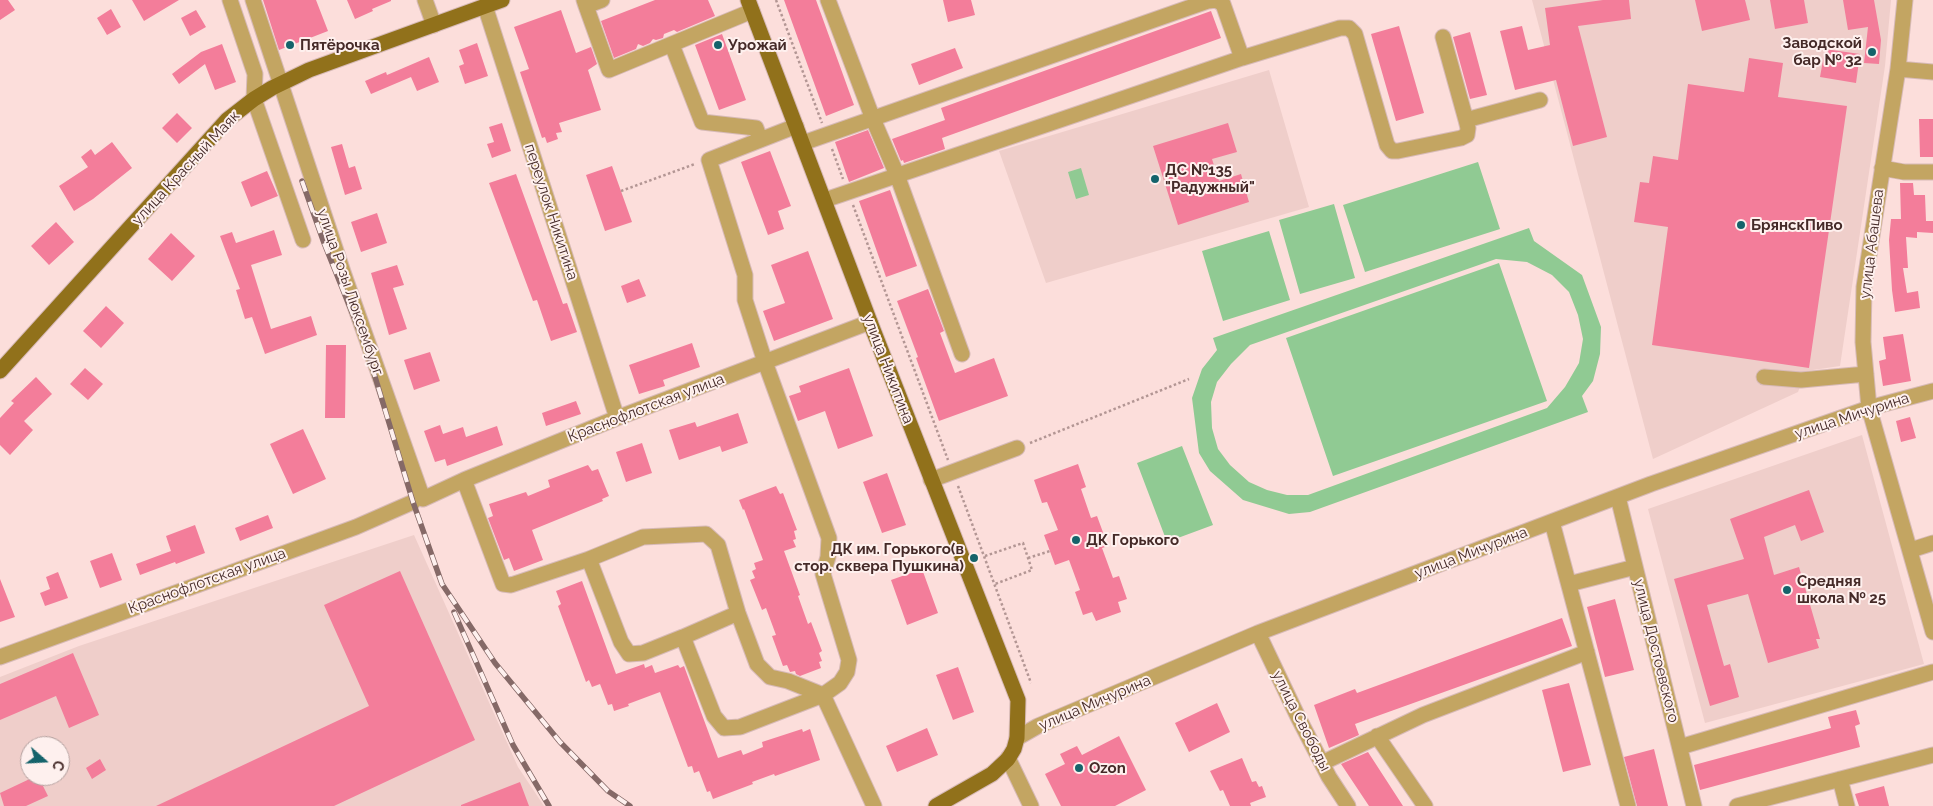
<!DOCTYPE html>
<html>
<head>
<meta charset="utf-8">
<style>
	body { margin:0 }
	#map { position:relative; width:1933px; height:806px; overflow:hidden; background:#fcdedb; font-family:Raleway,sans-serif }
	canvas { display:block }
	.north { position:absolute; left:20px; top:736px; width:50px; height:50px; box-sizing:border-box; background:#fef0ee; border:1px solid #b4a19f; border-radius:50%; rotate:109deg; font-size:14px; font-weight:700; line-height:20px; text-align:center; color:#452a28 }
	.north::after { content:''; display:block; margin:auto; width:18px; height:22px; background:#15636b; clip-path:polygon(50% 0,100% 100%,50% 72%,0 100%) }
</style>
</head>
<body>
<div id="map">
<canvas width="1933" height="806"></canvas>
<div class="north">С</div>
</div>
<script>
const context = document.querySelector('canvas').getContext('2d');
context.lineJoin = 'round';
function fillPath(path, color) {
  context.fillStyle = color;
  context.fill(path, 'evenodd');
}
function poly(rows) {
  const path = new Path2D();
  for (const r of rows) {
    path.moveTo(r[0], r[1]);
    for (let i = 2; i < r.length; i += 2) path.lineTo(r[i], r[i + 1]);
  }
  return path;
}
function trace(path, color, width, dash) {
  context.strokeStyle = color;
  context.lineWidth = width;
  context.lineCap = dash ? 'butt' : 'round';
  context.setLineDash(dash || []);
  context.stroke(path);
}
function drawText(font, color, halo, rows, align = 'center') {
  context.font = font + ' Raleway,sans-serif';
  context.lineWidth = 4;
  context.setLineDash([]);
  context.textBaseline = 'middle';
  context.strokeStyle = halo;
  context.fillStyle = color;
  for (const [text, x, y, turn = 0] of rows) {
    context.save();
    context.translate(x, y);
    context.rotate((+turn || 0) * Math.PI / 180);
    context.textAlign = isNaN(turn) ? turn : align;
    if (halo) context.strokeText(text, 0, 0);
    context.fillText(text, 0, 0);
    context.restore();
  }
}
const built = poly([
	[1532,0,1891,0,1885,66,1840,366,1806,371,1798,392,1653,459],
	[1269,70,1309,207,1046,283,999,151],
	[1862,435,1924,664,1705,723,1648,509],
	[414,535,518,767,544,806,0,806,0,677,79,646],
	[30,746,60,746,60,776,30,776]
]);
const green = poly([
	[1478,162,1500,229,1365,272,1343,205],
	[1081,168,1089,195,1076,199,1068,172],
	[1334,204,1355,278,1300,294,1279,220],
	[1529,228,1534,241,1582,275,1601,327,1600,354,1593,381,1582,396,1588,412,1310,512,1289,514,1243,500,1210,471,1199,453,1192,398,1202,369,1217,350,1213,338],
	[1496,259,1527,262,1552,275,1569,292,1578,315,1583,339,1579,363,1565,387,1547,408,1308,495,1287,495,1267,490,1249,482,1230,465,1218,449,1212,428,1211,402,1217,382,1231,364,1250,345],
	[1269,231,1290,300,1223,321,1202,251],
	[1499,263,1547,401,1333,476,1286,338],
	[1182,446,1213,525,1167,542,1137,463]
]);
const building = poly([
	[0,0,8,0,15,10,0,20],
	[132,0,179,0,144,21],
	[263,0,316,0,328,31,279,50],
	[347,0,391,0,391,1,372,9,373,11,355,19],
	[655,0,708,0,715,16,677,32,674,30,664,34,663,38,656,40,653,39,650,43,643,46,638,44,636,49,614,58,601,21],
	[784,0,816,0,854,105,826,116],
	[943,0,971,0,975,15,948,22],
	[1603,0,1629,0,1631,19,1578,26,1607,137,1573,146,1556,80,1515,90,1500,31,1522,26,1528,50,1550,45,1545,8],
	[1695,0,1745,0,1750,20,1702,31],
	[1770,0,1804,0,1808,23,1775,29],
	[1843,0,1874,0,1881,40,1879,64,1864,63,1868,27,1848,30],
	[111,9,121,27,107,35,97,18],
	[196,10,206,27,190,36,181,18],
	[561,10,576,53,591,47,597,64,588,70,601,110,559,123,562,132,556,133,558,139,547,143,545,137,542,138,520,72,529,69,514,27],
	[1211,11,1221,38,942,138,945,149,904,163,903,160,901,161,892,139,945,120,941,108],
	[1399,26,1424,113,1396,121,1371,34],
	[1470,32,1487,95,1470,99,1453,37],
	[722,34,746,100,719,110,695,45],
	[477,43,488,76,465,84,459,66,464,64,459,50],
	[222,44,236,82,215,90,205,64,179,84,172,74,201,52],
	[955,48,963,68,919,85,911,64],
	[1825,49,1860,54,1856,83,1820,77],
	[429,57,439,82,417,91,411,77,371,94,365,81,386,72,387,75],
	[1749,58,1783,63,1778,97,1847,106,1809,368,1652,345,1668,227,1634,222,1640,182,1649,183,1653,156,1678,160,1688,84,1744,92],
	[177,113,192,128,177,143,162,128],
	[1919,119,1933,119,1933,157,1920,157],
	[502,123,511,151,492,158,487,144,494,142,489,127],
	[1228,123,1237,152,1212,159,1219,181,1241,174,1249,202,1178,225,1153,146],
	[868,130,884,168,849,182,835,142],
	[112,142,132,168,93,199,74,211,59,186,88,167,81,157,91,149,95,155],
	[342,144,349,168,355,166,362,189,345,195,331,147],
	[770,151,791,206,778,211,784,229,768,235,741,162],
	[612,166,632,222,605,231,586,175],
	[267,171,278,196,251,207,241,182],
	[516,174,563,304,567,303,577,332,551,341,537,300,533,301,489,183],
	[1900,183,1913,183,1914,195,1925,195,1926,221,1933,221,1933,233,1917,232,1917,238,1906,237,1908,268,1903,268,1907,293,1918,291,1920,308,1895,312,1892,290,1889,240,1891,219,1901,219],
	[890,190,917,266,886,277,859,201],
	[377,213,387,243,361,252,351,222],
	[56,222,74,242,49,265,31,246],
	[274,230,282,255,251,265,271,329,311,316,317,335,265,354,252,317,245,319,236,290,240,289,220,236,232,232,236,243],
	[171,233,195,256,172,281,148,259],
	[808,251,833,319,774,341,763,311,785,303,771,265],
	[397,265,404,285,393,288,407,329,389,335,371,273],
	[639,279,646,296,627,303,621,286],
	[928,289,944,331,940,333,955,373,994,358,1008,396,939,421,916,358,918,357,897,301],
	[106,306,124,323,101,348,83,331],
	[1903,334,1911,381,1883,386,1879,361,1886,359,1883,337],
	[692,343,700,367,663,380,665,386,639,394,629,365],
	[326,345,346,345,345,418,325,418],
	[430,352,440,381,414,390,404,360],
	[85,368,103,384,88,400,70,384],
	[849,368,873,436,838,449,825,411,798,421,789,396,801,392,799,386],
	[36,377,52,394,24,421,33,430,10,455,0,445,0,418,14,403,11,401],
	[576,401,581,414,546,426,542,413],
	[738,413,748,443,722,452,720,446,679,460,669,430,695,422,697,427],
	[1910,417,1916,438,1901,442,1896,421],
	[440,425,443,434,463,427,466,437,497,426,503,445,447,466,445,459,435,462,424,431],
	[303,429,326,479,293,494,270,444],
	[642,443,652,473,626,482,616,452],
	[1078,464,1086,487,1081,489,1091,518,1097,516,1108,546,1102,548,1113,578,1119,576,1127,599,1118,602,1121,612,1096,621,1092,612,1083,615,1075,592,1080,590,1069,560,1055,565,1044,535,1058,530,1047,502,1042,503,1034,480],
	[588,465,592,471,598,469,609,496,602,499,603,501,532,530,543,560,514,571,509,558,504,560,488,518,493,516,489,504,526,492,528,496,550,487,548,480],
	[887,473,906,525,882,533,863,482],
	[776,486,780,494,783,493,797,530,794,531,796,539,793,540,796,547,784,551,800,595,798,596,808,624,811,622,822,651,819,653,822,661,819,662,821,668,800,676,796,674,795,671,790,672,787,665,783,666,772,636,776,635,766,608,762,610,750,580,755,578,752,571,756,569,754,563,763,560,744,509,743,510,739,500],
	[1809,490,1824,532,1801,541,1795,525,1764,537,1774,575,1799,567,1820,639,1816,639,1819,648,1768,663,1748,594,1707,605,1724,666,1730,664,1739,697,1710,706,1674,579,1744,559,1730,519],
	[268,515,273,528,240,541,235,528],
	[195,525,205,553,176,564,175,562,140,575,136,564,171,551,166,536],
	[112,553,122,580,100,588,90,561],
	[922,569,938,613,907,625,891,580],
	[400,571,475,740,334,806,156,806,369,706,324,605],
	[58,572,68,598,45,606,40,593,50,589,46,577],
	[0,579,15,617,0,622],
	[582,581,616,674,644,664,645,668,652,665,655,673,678,665,680,668,684,666,718,758,741,750,743,755,763,747,762,742,802,729,803,732,810,729,820,760,775,776,774,774,752,782,753,784,713,799,710,791,707,792,699,771,694,773,692,766,688,767,660,692,628,704,629,706,614,711,612,704,608,705,600,684,592,687,589,680,586,682,558,606,561,604,556,591],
	[1615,599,1634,670,1605,677,1587,607],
	[1562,618,1572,646,1355,724,1359,735,1329,748,1314,705,1355,689,1357,693],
	[73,653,99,715,69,728,56,696,0,720,0,684],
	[958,667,974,712,953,720,936,675],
	[1569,683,1591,765,1563,772,1542,690],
	[1217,703,1230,732,1189,752,1175,723],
	[1856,710,1860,724,1855,726,1860,747,1700,790,1694,765,1831,728,1828,717],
	[927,728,938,755,897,772,886,746],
	[1119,736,1146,790,1115,806,1061,806,1045,774,1065,764,1060,754,1077,746,1082,755],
	[1654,749,1668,806,1637,806,1624,757],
	[1368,752,1403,806,1369,806,1341,764],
	[1242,758,1252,782,1256,781,1259,787,1262,786,1266,797,1250,803,1251,806,1230,806,1223,790,1220,791,1210,771],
	[100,759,106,770,92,779,86,768],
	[36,776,38,776,48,796,26,806,4,806,0,793],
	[520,782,529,806,461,806,461,805],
	[1884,786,1889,806,1859,806,1855,794]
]);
const path = poly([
	[776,0,822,123],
	[832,149,843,179],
	[621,191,695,164],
	[853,205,948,460],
	[1030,443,1189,379],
	[958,486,1031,683],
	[985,556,1023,543,1032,570,995,584],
	[1028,558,1050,551]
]);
const minor = poly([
	[230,0,255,74,254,99,303,240],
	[253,0,343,272,423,499,464,480,617,418,870,322],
	[425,0,434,25],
	[584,0,586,6,602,0],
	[828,0,873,119,897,175,962,354],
	[1905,0,1898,69,1864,287,1863,342,1869,408,1933,632],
	[485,6,617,418],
	[586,6,609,70,752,11],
	[1443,37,1466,120],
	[672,45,702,122,756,128,760,139],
	[1898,69,1933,72],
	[803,143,1208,1,1216,0,1223,4,1242,58],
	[1882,168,1904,172,1933,172],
	[825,200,1242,58,1340,28,1349,28,1355,34,1387,145,1392,151,1398,151,1461,138,1467,135,1468,128,1466,120,1540,100],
	[1764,377,1801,380,1866,374],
	[464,480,503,584,511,585,589,559,643,537,706,534,718,545,738,613,757,664,770,677,788,681,823,695],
	[931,480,1017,448],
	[1618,497,1694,806],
	[1552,522,1628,806],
	[1911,550,1933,543],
	[589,559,621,642,629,654,643,653,683,637,714,716,724,728,740,727,823,695,840,683,847,672,849,660,823,574,828,557,829,538,765,362,745,300,745,275,709,160,796,126],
	[1569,584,1635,567],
	[1258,633,1298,717,1329,777,1348,806],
	[683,637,738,613],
	[0,657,356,527,413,502],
	[823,695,874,806],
	[1377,736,1425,806],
	[1017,738,1038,726,1258,633,1651,484,1869,408,1933,391],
	[1680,747,1933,672],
	[1008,758,1031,806],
	[1322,763,1423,715,1587,652],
	[1840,779,1847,806],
	[1737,806,1933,755]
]);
const major = poly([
	[748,0,870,322,1018,700,1017,738,1014,749,1008,759,992,774,936,806],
	[0,371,227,120,254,99,272,88,309,70,502,0]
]);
const rail = poly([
	[302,181,324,243,366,347,413,502,442,584,495,663,560,742,608,791,630,806],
	[454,612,513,745,549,806]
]);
const markers = [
	[290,45,5,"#15636b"],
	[718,45,5,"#15636b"],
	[1872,52,5,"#15636b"],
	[1155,179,5,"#15636b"],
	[1741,225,5,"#15636b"],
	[1076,540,5,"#15636b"],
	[974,558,5,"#15636b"],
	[1787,590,5,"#15636b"],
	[1079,768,5,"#15636b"]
];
const poiNames = [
	["Заводской",1862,43,"right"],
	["бар № 32",1862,60,"right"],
	["Пятёрочка",300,45],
	["Урожай",728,45],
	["ДС №135",1165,170],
	["\"Радужный\"",1165,187],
	["БрянскПиво",1751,225],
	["ДК Горького",1086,540],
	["ДК им. Горького(в",964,549,"right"],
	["стор. сквера Пушкина)",964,566,"right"],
	["Средняя",1797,581],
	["школа № 25",1797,598],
	["Ozon",1089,768]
];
const streetNames = [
	["улица Красный Маяк",186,168,-47],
	["переулок Никитина",551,212,72],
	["улица Абашева",1872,244,-83],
	["улица Розы Люксембург",350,292,71],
	["улица Никитина",888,369,69],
	["Краснофлотская улица",646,408,-21],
	["улица Мичурина",1852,416,-18],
	["улица Мичурина",1471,553,-21],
	["Краснофлотская улица",207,581,-20],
	["улица Достоевского",1656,651,76],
	["улица Мичурина",1095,703,-23],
	["улица Свободы",1301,721,63]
];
fillPath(built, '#efceca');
fillPath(green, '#90ca93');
fillPath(building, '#f37d9a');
trace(minor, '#d7bab7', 17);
trace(major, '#d7bab7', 17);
trace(path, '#b39694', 2.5, [2.5, 2.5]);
trace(minor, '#c3a562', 15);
trace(major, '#91711b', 15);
trace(rail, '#856967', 5.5);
trace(rail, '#fef0ee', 4, [11]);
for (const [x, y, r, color] of markers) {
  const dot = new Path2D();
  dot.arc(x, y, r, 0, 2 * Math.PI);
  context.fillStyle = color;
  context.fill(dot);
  trace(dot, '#fef0ee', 2);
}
drawText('bold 15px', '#452a28', '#fef0ee', poiNames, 'left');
drawText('15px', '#452a28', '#fef0ee', streetNames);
</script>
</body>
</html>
